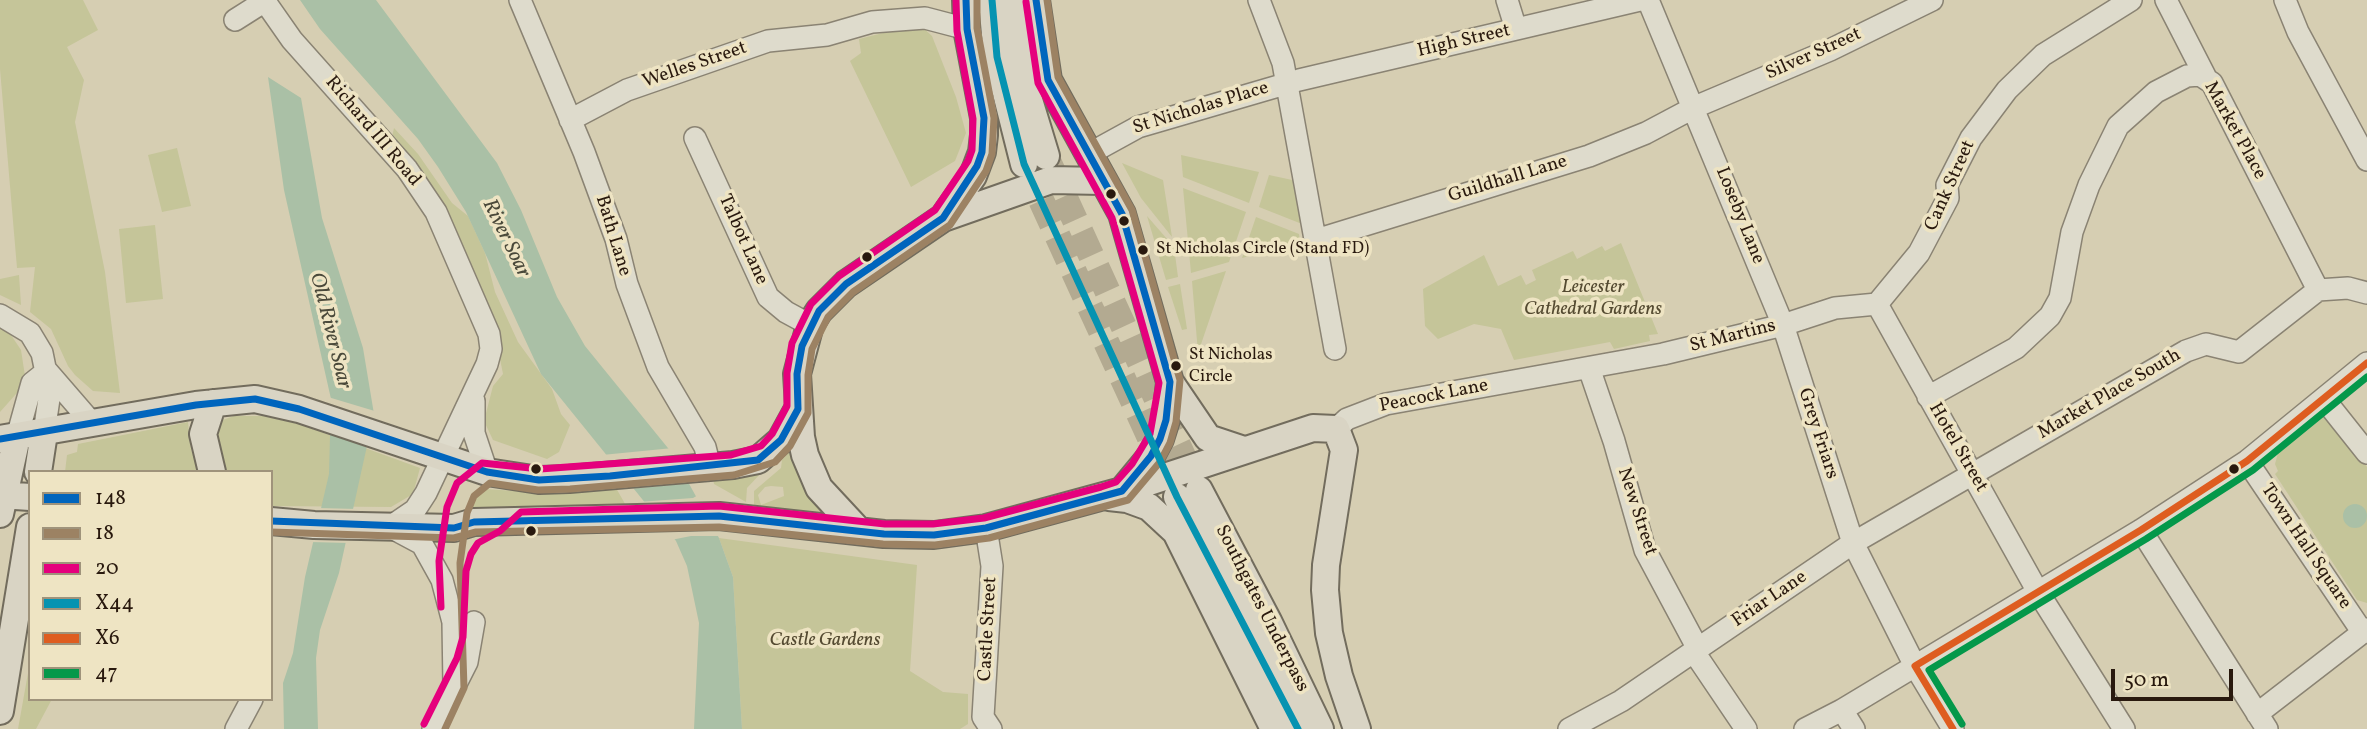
<!DOCTYPE html>
<html>
<head>
<meta charset="utf-8">
<style>
	body { margin:0 }
	#map { position:relative; width:2367px; height:729px; overflow:hidden; background:#d6ceb2; font-family:Vollkorn,serif }
	canvas { display:block }
	.legend { position:absolute; left:28px; top:470px; width:245px; height:231px; box-sizing:border-box; background:#eee4c3; border:2px solid #9f937b; margin:0; padding:9px 12px; list-style:none; font-size:21px; color:#29190e }
	.legend li { display:flex; align-items:center; gap:14px; height:35px }
	.legend b { width:35px; border:2px solid #9f937b }
	.scale { position:absolute; left:2111px; top:669px; width:122px; height:32px; box-sizing:border-box; border:4px solid #29190e; border-top:0; padding-left:9px; font-size:21px; line-height:24px; white-space:nowrap; color:#29190e; -webkit-text-stroke:5px #eee4c3; paint-order:stroke }
</style>
</head>
<body>
<div id="map">
<canvas width="2367" height="729"></canvas>
<ul class="legend">
<li><b style="height:9px;background:#0065bd"></b>148</li>
<li><b style="height:9px;background:#9c8263"></b>18</li>
<li><b style="height:9px;background:#e5007d"></b>20</li>
<li><b style="height:9px;background:#0693b1"></b>X44</li>
<li><b style="height:9px;background:#de5d20"></b>X6</li>
<li><b style="height:9px;background:#04984a"></b>47</li>
</ul>
<div class="scale">50 m</div>
</div>
<script>
const context = document.querySelector('canvas').getContext('2d');
context.lineJoin = 'round';
function fillPath(path, color) {
  context.fillStyle = color;
  context.fill(path, 'evenodd');
}
function poly(rows) {
  const path = new Path2D();
  for (const r of rows) {
    if (r.length === 3) {
      path.moveTo(r[0] + r[2], r[1]);
      path.arc(r[0], r[1], r[2], 0, 2 * Math.PI);
      continue;
    }
    path.moveTo(r[0], r[1]);
    for (let i = 2; i < r.length; i += 2) path.lineTo(r[i], r[i + 1]);
  }
  return path;
}
function trace(path, color, width, dash) {
  context.strokeStyle = color;
  context.lineWidth = width;
  context.lineCap = dash ? 'butt' : 'round';
  context.setLineDash(dash || []);
  context.stroke(path);
}
function drawText(font, color, halo, rows, align = 'center') {
  context.font = font + ' Vollkorn,serif';
  context.lineWidth = 7;
  context.setLineDash([]);
  context.textBaseline = 'middle';
  context.strokeStyle = halo;
  context.fillStyle = color;
  for (const [text, x, y, turn = 0] of rows) {
    context.save();
    context.translate(x, y);
    context.rotate((+turn || 0) * Math.PI / 180);
    context.textAlign = isNaN(turn) ? turn : align;
    if (halo) context.strokeText(text, 0, 0);
    context.fillText(text, 0, 0);
    context.restore();
  }
}
const green = poly([
	[0,0,83,0,98,30,67,47,84,80,75,122,105,272,120,393,93,391,75,375,68,366,51,329,30,312,35,267,17,268,0,69],
	[919,24,932,36,956,97,966,133,955,161,911,187,850,61,861,53,859,39],
	[394,128,418,154,452,203,468,216,485,253,495,292,518,342,552,389,561,414,570,425,559,452,547,459,493,440,484,421,493,386,503,374,499,354,392,137],
	[177,148,191,206,162,212,148,155],
	[1181,155,1259,172,1249,203,1183,177],
	[1122,163,1163,180,1172,237,1141,198],
	[1269,175,1297,181,1302,224,1259,207],
	[1183,188,1246,212,1229,262,1191,273],
	[1147,216,1174,247,1178,277,1166,280],
	[1256,217,1299,234,1300,242,1242,258],
	[155,225,163,299,126,303,119,229],
	[1621,243,1658,334,1649,335,1650,341,1614,349,1610,342,1514,360,1501,329,1474,324,1438,339,1425,326,1423,289,1484,255,1498,286,1521,275,1526,285,1536,280,1532,270,1573,251,1577,259,1602,246,1605,251],
	[1226,271,1198,353,1192,281],
	[19,275,21,305,0,295,0,279],
	[1180,284,1187,329,1182,330,1168,287],
	[0,325,9,332,21,350,25,376,24,385,0,412],
	[2327,413,2367,467,2367,603,2357,600,2275,474,2278,471,2275,464,2278,453],
	[234,416,263,416,299,424,420,468,413,494,391,507,271,506,271,472,220,472,209,440,217,422],
	[188,422,191,450,200,472,65,472,67,455,77,452,78,444],
	[791,450,807,490,829,518,754,510,754,491,781,468,782,460],
	[771,486,783,487,784,496,761,505,758,495,765,487],
	[762,472,747,488,746,502,714,484,713,479],
	[616,488,628,509,471,511,467,506,486,489,559,494],
	[719,538,917,565,910,671,943,692,968,694,968,724,960,729,742,729,733,577],
	[30,662,30,699,52,699,36,729,18,729]
]);
const water = poly([
	[300,0,376,0,497,163,521,210,557,297,585,346,672,453,719,538,733,577,742,729,694,729,699,623,687,566,676,541,541,374,466,212,438,167,418,139,320,29],
	[268,77,301,98,322,218,363,348,374,414,339,573,320,630,316,658,318,729,284,729,283,683,293,653,305,577,329,474,331,399,284,190],
	[2355,516,12]
]);
const pier = poly([
	[328,397,378,412,371,449,327,432],
	[673,448,694,483,628,489,602,455],
	[700,494,722,536,691,536,671,540,638,502,693,498],
	[318,508,357,509,349,543,310,542]
]);
const majorTunnel = poly([
	[1048,161,1198,489],
	[1025,165,1162,464]
]);
const minor = poly([
	[264,0,292,40,407,169,436,212,489,334,491,349,487,364,426,493,415,510,390,527],
	[520,0,584,152,616,239,627,284,658,367,705,447,710,467],
	[1259,0,1283,63,1335,349],
	[1507,0,1516,29],
	[1648,0,1783,325,1853,543,1915,666,1953,729],
	[2166,0,2205,76],
	[2285,0,2298,32,2367,160],
	[235,20,265,1],
	[570,120,627,90,768,41,827,35,872,22,925,18,967,29],
	[695,138,768,297,786,312,810,325],
	[1087,155,1138,127,1299,80,1640,0],
	[1316,240,1589,156,1646,133,1695,107,1830,50,1932,0],
	[1877,304,2038,592,2124,729],
	[1877,304,1919,253,1948,198,1947,185,1971,138,2007,90,2043,55,2131,0],
	[0,315,30,333,42,353,50,392,44,433],
	[1589,368,1614,441,1645,550,1698,649],
	[47,371,92,423],
	[1928,397,2016,348,2050,316,2060,298,2072,232,2089,185,2118,126,2156,92,2187,76,2200,75,2212,83,2318,290],
	[2324,399,2367,453],
	[474,401,474,433,487,472],
	[1336,429,1347,419,1386,404,1663,354,1783,325,1835,308,1877,304],
	[17,437,32,383,47,371],
	[2247,461,2363,633],
	[392,528,422,544,442,580,453,622,454,686],
	[986,528,992,566,983,717,991,729],
	[2141,530,2267,729],
	[1694,652,1746,729],
	[1842,710,1854,729],
	[2257,714,2367,629],
	[236,729,252,699],
	[433,729,467,662,474,622],
	[1569,729,1621,701,1853,543,2186,351,2206,344,2239,352,2318,290,2348,288,2367,293],
	[1805,729,1842,710,2141,530,2247,461,2367,363]
]);
const major = poly([
	[992,0,997,57,1024,164],
	[1014,0,1023,80,1046,156],
	[943,218,973,176,982,152,984,135,984,118,967,29,966,0],
	[1170,382,1208,438,1244,450],
	[0,439,196,405,255,399,299,409,487,472,539,480,569,479,733,465,758,460,781,440,798,409],
	[38,472,44,433],
	[212,472,203,434,213,403],
	[1199,490,1268,621,1320,729],
	[1122,491,1313,428,1336,429,1344,450,1326,565,1325,590,1329,633,1339,676,1357,729],
	[0,495,30,497],
	[1109,497,1127,499,1149,507,1176,532,1274,729],
	[1177,497,1298,729],
	[0,514,17,437],
	[271,521,314,525,454,528,474,522,719,516,884,534,934,535,986,528,1122,491,1151,456,1160,439,1166,420,1170,382,1122,214,1048,80,1036,0],
	[858,530,819,488,805,455,801,437,797,374,810,325,819,311,846,284,943,218,1051,180,1102,181],
	[0,711,30,527]
]);
const bus1 = poly([
	[0,439,196,405,255,399,299,409,487,472,539,480,610,476,758,460,781,440,798,409,797,374,802,346,819,311,846,284,943,218,977,166,982,152,984,118,967,29,966,0],
	[271,521,454,528,474,522,719,516,884,534,934,535,986,528,1122,491,1151,456,1160,439,1166,420,1170,382,1122,214,1048,80,1036,0]
]);
const bus2 = poly([
	[271,532,454,538,476,532,719,527,883,544,935,545,989,538,1128,500,1160,462,1170,443,1176,422,1180,380,1132,210,1058,77,1047,0],
	[445,729,464,688,460,563,467,513,474,496,490,483,538,490,570,489,734,475,775,462,790,446,808,413,808,375,812,349,828,317,853,292,950,225,986,171,992,154,994,118,977,28,977,0]
]);
const bus3 = poly([
	[441,607,439,561,447,507,457,483,482,463,540,469,731,455,761,446,772,434,787,406,787,373,792,343,811,304,839,276,935,210,968,161,972,150,973,119,957,31,956,0],
	[424,724,457,658,463,637,466,571,471,554,478,543,500,531,521,512,719,506,885,524,933,524,984,518,1101,487,1116,482,1132,464,1150,434,1159,383,1112,218,1038,83,1026,2]
]);
const bus4 = poly([
	[992,0,997,57,1024,164,1177,497,1298,729]
]);
const bus5 = poly([
	[1953,729,1915,666,2141,530,2247,461,2367,363]
]);
const bus6 = poly([
	[1962,724,1929,670,2146,539,2253,470,2367,377]
]);
const markers = [
	[1111,194,6,"#29190e"],
	[1124,221,6,"#29190e"],
	[1143,250,6,"#29190e"],
	[867,257,6,"#29190e"],
	[1176,366,6,"#29190e"],
	[536,469,6,"#29190e"],
	[2234,469,6,"#29190e"],
	[531,531,6,"#29190e"]
];
const busNames = [
	["St Nicholas Circle (Stand FD)",1156,250],
	["St Nicholas",1189,356],
	["Circle",1189,378]
];
const streetNames = [
	["High Street",1464,42,-13],
	["Silver Street",1814,55,-24],
	["Welles Street",695,66,-19],
	["St Nicholas Place",1201,109,-17],
	["Market Place",2234,131,61],
	["Richard III Road",372,132,50],
	["Guildhall Lane",1508,180,-17],
	["Cank Street",1951,186,-66],
	["Loseby Lane",1739,216,68],
	["Bath Lane",612,236,73],
	["Talbot Lane",742,240,66],
	["St Martins",1733,337,-14],
	["Market Place South",2110,395,-30],
	["Peacock Lane",1434,397,-11],
	["Grey Friars",1817,434,72],
	["Hotel Street",1957,448,60],
	["New Street",1636,512,72],
	["Town Hall Square",2305,547,56],
	["Friar Lane",1770,600,-34],
	["Southgates Underpass",1261,609,63],
	["Castle Street",989,629,-87]
];
const parkNames = [
	["Leicester",1593,289],
	["Cathedral Gardens",1593,311],
	["Castle Gardens",825,642]
];
const waterNames = [
	["River Soar",505,239,64],
	["Old River Soar",329,331,76]
];
fillPath(green, '#c5c599');
fillPath(water, '#aac0a6');
fillPath(pier, '#d6ceb2');
trace(majorTunnel, '#b3aa91', 26, [26, 13]);
trace(minor, '#8a8373', 24);
trace(major, '#726c5d', 30);
trace(minor, '#dedbcc', 21);
trace(major, '#d9d4c4', 26);
trace(bus1, '#0065bd', 7);
trace(bus2, '#9c8263', 7);
trace(bus3, '#e5007d', 7);
trace(bus4, '#0693b1', 7);
trace(bus5, '#de5d20', 7);
trace(bus6, '#04984a', 7);
for (const [x, y, r, color] of markers) {
  const dot = new Path2D();
  dot.arc(x, y, r, 0, 2 * Math.PI);
  context.fillStyle = color;
  context.fill(dot);
  trace(dot, '#eee4c3', 2.5);
}
drawText('17px', '#29190e', '#eee4c3', busNames, 'left');
drawText('19px', '#29190e', '#eee4c3', streetNames);
drawText('italic 19px', '#544a31', '#eee4c3', parkNames);
drawText('italic 21px', '#4a493a', '#eee4c3', waterNames);
</script>
</body>
</html>
